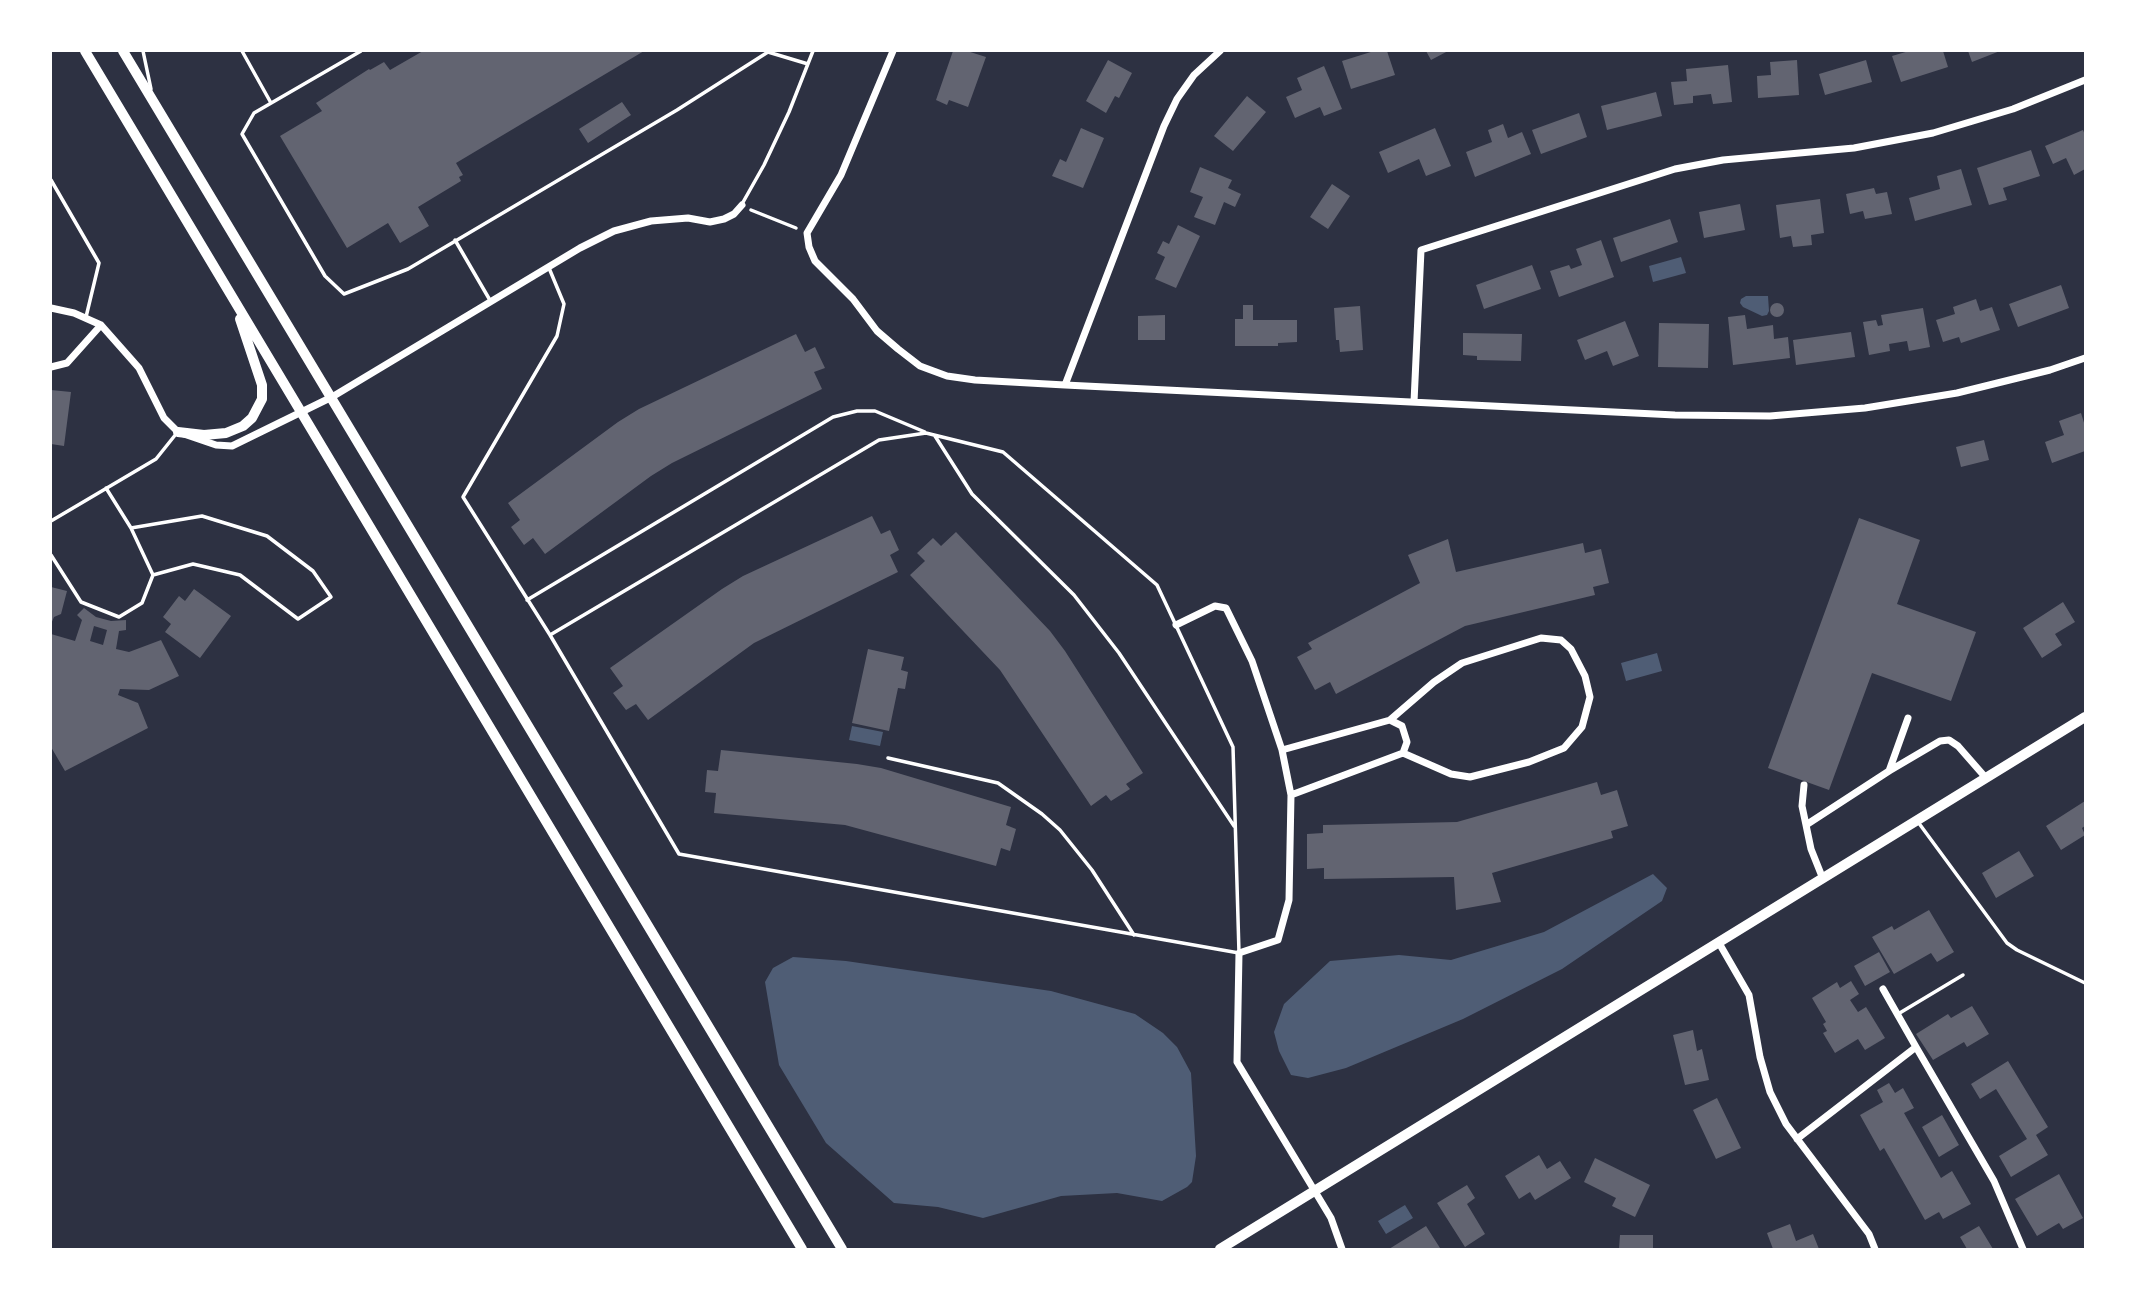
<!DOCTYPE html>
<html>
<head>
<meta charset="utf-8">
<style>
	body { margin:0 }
	#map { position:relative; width:2136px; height:1300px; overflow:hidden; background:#2d3142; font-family:"Libre Baskerville",serif }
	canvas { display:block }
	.frame { position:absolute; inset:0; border:52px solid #fff; pointer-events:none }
</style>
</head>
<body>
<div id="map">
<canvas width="2136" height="1300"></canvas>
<div class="frame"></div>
</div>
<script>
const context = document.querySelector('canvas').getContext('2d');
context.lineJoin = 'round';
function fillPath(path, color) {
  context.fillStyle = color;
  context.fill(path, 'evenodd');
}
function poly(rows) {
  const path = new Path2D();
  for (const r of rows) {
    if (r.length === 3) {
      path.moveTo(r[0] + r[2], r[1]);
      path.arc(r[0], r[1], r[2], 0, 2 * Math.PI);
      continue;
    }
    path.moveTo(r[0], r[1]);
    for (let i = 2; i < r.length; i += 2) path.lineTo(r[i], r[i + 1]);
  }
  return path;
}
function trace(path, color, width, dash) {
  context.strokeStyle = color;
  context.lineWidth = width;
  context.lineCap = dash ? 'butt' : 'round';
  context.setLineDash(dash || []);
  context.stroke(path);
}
const water = poly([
	[1681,257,1686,273,1653,282,1649,266],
	[1746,296,1768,296,1769,311,1767,315,1762,316,1743,307,1740,303,1741,299],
	[1657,653,1662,671,1626,681,1621,663],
	[852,726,883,732,880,746,849,740],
	[1653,874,1667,888,1662,901,1562,969,1463,1019,1346,1068,1308,1078,1291,1075,1279,1051,1274,1032,1284,1004,1330,961,1399,955,1451,960,1544,932],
	[793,957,846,961,1051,991,1135,1014,1163,1033,1177,1047,1191,1073,1196,1156,1192,1182,1187,1187,1162,1201,1117,1193,1061,1196,983,1218,938,1207,894,1203,826,1143,779,1065,765,982,773,968],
	[1405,1205,1413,1218,1386,1234,1378,1221]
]);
const building = poly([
	[423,51,644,51,456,163,463,175,459,177,461,181,418,207,429,226,400,243,388,223,347,248,280,136,322,111,316,103,369,69,370,70,384,62,390,70],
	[953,51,967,51,986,57,968,107,949,100,947,105,936,100],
	[1374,51,1387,51,1395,75,1351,89,1342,61],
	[1426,51,1448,51,1431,60],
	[1909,51,1943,51,1948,67,1901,82,1892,56],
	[1968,51,2000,51,1972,62],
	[1108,60,1132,73,1119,98,1115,96,1106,113,1086,101],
	[1797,60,1799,95,1758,98,1757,76,1771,75,1770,62],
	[1866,60,1872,82,1825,95,1819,74],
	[1728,65,1732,102,1713,104,1711,94,1693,96,1693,103,1674,105,1671,82,1687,81,1686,69],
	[1324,66,1342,109,1324,116,1320,107,1295,118,1286,97,1302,90,1297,78],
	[1656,92,1662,116,1607,130,1601,106],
	[1247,96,1266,112,1233,151,1214,136],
	[622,102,631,115,588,143,579,129],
	[1579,113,1587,137,1541,154,1532,130],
	[1503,124,1508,138,1522,132,1531,154,1475,177,1466,152,1492,142,1488,130],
	[1081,128,1104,138,1083,188,1052,176,1060,159,1066,162],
	[1435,128,1451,166,1426,176,1419,159,1388,173,1379,152],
	[2083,130,2085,135,2085,169,2074,175,2066,158,2053,164,2045,146],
	[2031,150,2040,176,2003,188,2007,200,1989,205,1977,168],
	[1200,167,1232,180,1228,188,1241,194,1235,207,1224,202,1215,225,1194,217,1203,197,1190,192],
	[1961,169,1972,205,1915,221,1909,198,1940,189,1937,176],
	[1332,184,1350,196,1328,229,1310,217],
	[1874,188,1876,194,1887,192,1892,214,1865,219,1863,211,1850,214,1846,194],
	[1820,199,1824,233,1811,235,1812,245,1793,247,1791,236,1780,238,1776,205],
	[1740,204,1745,230,1704,238,1699,212],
	[1670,219,1678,242,1621,262,1613,238],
	[1178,225,1200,236,1176,288,1155,279,1165,257,1157,253,1163,241,1169,244],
	[1601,240,1614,277,1559,297,1550,271,1569,265,1571,269,1582,265,1576,249],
	[1532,265,1541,289,1484,309,1476,285],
	[2061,285,2069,308,2018,327,2009,304],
	[1976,299,1980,311,1992,307,2000,330,1961,343,1959,337,1943,342,1936,320,1955,314,1953,307],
	[1777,310,7],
	[1243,305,1253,305,1253,320,1297,320,1297,342,1278,343,1278,346,1235,346,1235,319,1243,319],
	[1360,306,1363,350,1340,352,1339,340,1336,340,1334,308],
	[1923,308,1930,347,1909,351,1907,341,1889,344,1890,351,1869,355,1863,322,1876,320,1878,326,1883,325,1881,315],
	[1165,315,1165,340,1138,340,1138,316],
	[1745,315,1747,329,1773,325,1774,339,1788,337,1790,358,1733,365,1728,317],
	[1625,321,1639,356,1613,366,1607,351,1585,360,1577,340],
	[1659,323,1709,324,1708,368,1658,367],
	[1851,332,1855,357,1796,365,1793,340],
	[1463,333,1522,334,1521,361,1477,360,1477,356,1463,355],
	[796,334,805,352,815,347,825,368,814,372,822,389,672,463,651,476,545,554,533,538,524,545,511,527,520,520,508,503,618,422,639,409],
	[51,390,71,392,64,446,51,444],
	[2081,413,2085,426,2085,451,2052,463,2045,442,2064,435,2059,421],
	[1984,440,1989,460,1961,467,1956,447],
	[872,516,881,534,890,530,899,550,890,555,898,572,754,643,648,720,636,704,626,710,613,693,623,686,610,668,722,589,743,576],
	[1859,518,1920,540,1897,604,1976,632,1951,701,1872,673,1829,790,1768,768],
	[956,532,1050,631,1065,651,1143,773,1126,784,1130,789,1111,801,1106,795,1091,806,1000,670,910,575,925,561,917,553,933,538,941,546],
	[1448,539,1456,572,1583,543,1585,553,1601,549,1609,583,1593,587,1595,595,1465,626,1336,694,1330,682,1315,690,1297,657,1312,649,1308,643,1420,583,1408,555],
	[51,587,67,591,61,614,54,617,51,624],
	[194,589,231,616,200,658,165,632,171,624,163,617,179,596,185,601],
	[2063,602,2075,622,2055,634,2062,645,2042,658,2023,628],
	[84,608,96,617,111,621,126,620,126,630,119,631,116,649,129,652,161,640,179,676,149,690,120,689,118,695,138,703,148,728,65,771,51,747,51,634,75,641,82,620,77,615],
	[94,626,107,630,103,645,90,641],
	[868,649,904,657,901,670,908,672,905,689,898,688,889,731,852,723],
	[721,750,857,764,881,768,1011,807,1006,825,1016,829,1010,851,1001,848,996,866,845,825,714,813,716,793,705,792,707,770,718,771],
	[1597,782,1601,795,1617,790,1628,826,1611,831,1613,838,1492,873,1501,902,1456,910,1454,877,1324,879,1324,868,1307,869,1307,834,1323,833,1323,825,1457,822],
	[2085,801,2085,826,2082,828,2085,835,2061,850,2046,826],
	[2019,851,2034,876,1996,898,1982,873],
	[1929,910,1954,952,1937,962,1931,953,1894,974,1872,937,1892,926,1894,930],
	[1879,952,1890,972,1865,986,1854,966],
	[1851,981,1859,994,1850,1000,1858,1012,1866,1007,1885,1038,1865,1050,1858,1039,1835,1053,1823,1033,1827,1031,1823,1024,1826,1022,1812,998,1837,982,1840,988],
	[1972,1006,1989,1034,1967,1047,1964,1042,1933,1060,1916,1034,1948,1014,1951,1018],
	[1693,1030,1697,1051,1702,1049,1709,1080,1685,1085,1673,1035],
	[2008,1061,2048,1127,2036,1135,2048,1155,2011,1177,1999,1156,2027,1139,1996,1089,1980,1099,1971,1084],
	[1889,1083,1895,1093,1903,1088,1914,1108,1904,1113,1941,1178,1952,1171,1971,1204,1943,1219,1939,1212,1925,1220,1884,1148,1880,1151,1860,1115,1883,1102,1877,1090],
	[1717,1098,1741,1148,1716,1159,1693,1110],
	[1942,1115,1959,1145,1939,1157,1922,1127],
	[1539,1155,1547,1169,1560,1161,1571,1178,1535,1200,1530,1192,1519,1199,1505,1176],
	[1595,1158,1650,1185,1635,1217,1612,1206,1616,1198,1584,1182],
	[2059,1174,2083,1218,2063,1229,2059,1223,2037,1236,2015,1199],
	[1467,1185,1475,1198,1467,1204,1485,1234,1465,1247,1437,1203],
	[1790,1224,1796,1241,1813,1234,1819,1249,1773,1249,1767,1233],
	[1426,1226,1440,1248,1389,1249],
	[1979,1226,1993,1249,1967,1249,1960,1237],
	[1620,1235,1653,1235,1653,1249,1619,1249]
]);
const path = poly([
	[751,210,796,228]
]);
const service = poly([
	[143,51,151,89],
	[242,51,271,103],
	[361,51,254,113,242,134,325,276,344,294,408,269,677,110,768,52,808,64],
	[51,180,99,263,86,317],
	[742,204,764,165,789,112,813,51],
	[455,240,491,302],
	[549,268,564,304,557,336,463,497,550,635],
	[926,433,1003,452,1157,585,1233,747,1239,953,679,854,550,635,879,440,926,433],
	[935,436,972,494,1074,595,1119,653,1234,826],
	[51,521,156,459,176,434],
	[131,528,153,575],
	[51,555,81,602,119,617,142,603,153,575,193,564,240,575,298,619,331,597,313,571,267,536,202,516,131,528,106,488],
	[527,600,833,417,857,411,875,411,925,432],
	[888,758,998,783,1042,814,1060,830,1092,870,1134,935],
	[1918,822,2007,943,2017,950,2085,983],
	[1898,1014,1963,975]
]);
const minor = poly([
	[893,51,841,175,807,233,809,247,815,261,853,299,877,331,898,349,920,366,947,376,975,380,1065,385,1675,415,1770,416,1865,408,1957,393,2050,370,2085,358],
	[51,308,74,313,101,325,139,368,164,418,178,432,216,445,232,446,332,397,580,248,614,231,651,221,688,218,710,222,724,219,734,214,742,205],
	[51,367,67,363,101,325],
	[1065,385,1164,126,1177,99,1194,75,1220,51],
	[1414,402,1421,250,1675,169,1723,160,1854,148,1933,133,2013,109,2085,80],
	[1176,625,1215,606,1226,608,1252,661,1282,750,1390,720,1402,726,1407,742,1403,753,1291,795,1289,900,1278,940,1239,953,1237,1062,1331,1218,1342,1249],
	[1390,720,1434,682,1462,663,1541,638,1561,640,1571,649,1585,676,1590,697,1582,727,1564,748,1529,762,1470,777,1451,774,1403,753],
	[1282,750,1291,795],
	[1889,771,1908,718],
	[1804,785,1802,806,1806,825],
	[1823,879,1811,849,1806,825,1889,771,1940,741,1949,740,1958,746,1986,778],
	[1719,943,1749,995,1760,1057,1770,1092,1786,1124,1869,1234,1875,1249],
	[1883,989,1916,1047],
	[1797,1139,1916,1047,1994,1181,2023,1249]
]);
const tertiary = poly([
	[1220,1249,2085,717]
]);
const secondary = poly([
	[85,51,802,1249],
	[123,51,842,1249],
	[178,432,204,435,226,433,243,426,252,418,262,399,262,385,240,319]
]);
fillPath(water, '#4f5d75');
fillPath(building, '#626471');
trace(path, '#fff', 3.5);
trace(service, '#fff', 3.5);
trace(minor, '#fff', 7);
trace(tertiary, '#fff', 10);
trace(secondary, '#fff', 10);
</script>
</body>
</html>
